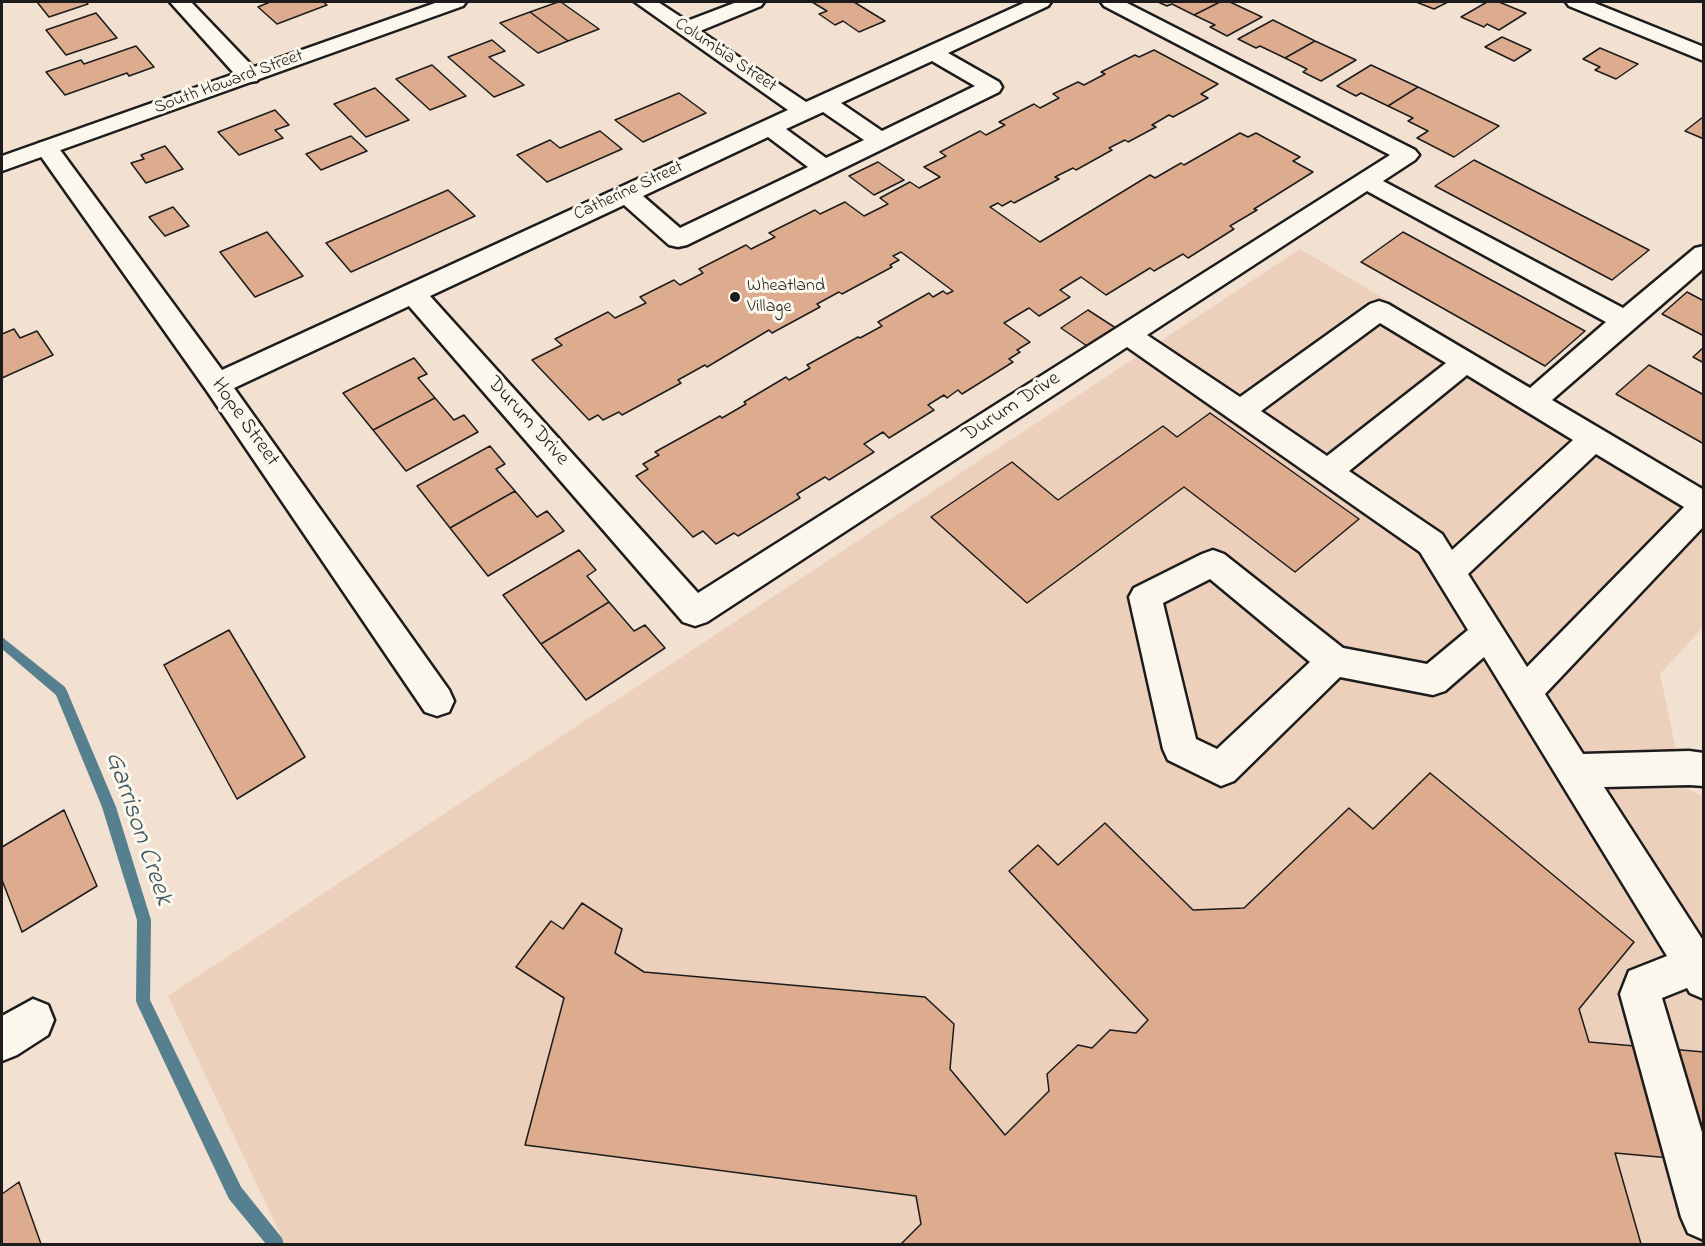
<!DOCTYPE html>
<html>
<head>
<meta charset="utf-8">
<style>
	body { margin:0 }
	#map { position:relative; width:1705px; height:1246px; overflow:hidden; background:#f2e0d0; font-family:"Indie Flower",sans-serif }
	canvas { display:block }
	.frame { position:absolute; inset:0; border:3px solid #1c1c1c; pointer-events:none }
</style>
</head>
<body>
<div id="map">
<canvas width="1705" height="1246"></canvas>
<div class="frame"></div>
</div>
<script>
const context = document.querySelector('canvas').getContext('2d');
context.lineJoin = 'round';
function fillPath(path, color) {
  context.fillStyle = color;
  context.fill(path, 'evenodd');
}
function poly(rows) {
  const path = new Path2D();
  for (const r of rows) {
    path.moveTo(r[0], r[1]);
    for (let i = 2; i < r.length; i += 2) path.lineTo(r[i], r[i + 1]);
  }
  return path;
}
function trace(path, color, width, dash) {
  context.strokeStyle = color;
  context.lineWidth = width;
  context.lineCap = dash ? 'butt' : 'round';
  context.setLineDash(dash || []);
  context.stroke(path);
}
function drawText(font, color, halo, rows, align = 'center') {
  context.font = font + ' "Indie Flower",sans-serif';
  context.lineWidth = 6;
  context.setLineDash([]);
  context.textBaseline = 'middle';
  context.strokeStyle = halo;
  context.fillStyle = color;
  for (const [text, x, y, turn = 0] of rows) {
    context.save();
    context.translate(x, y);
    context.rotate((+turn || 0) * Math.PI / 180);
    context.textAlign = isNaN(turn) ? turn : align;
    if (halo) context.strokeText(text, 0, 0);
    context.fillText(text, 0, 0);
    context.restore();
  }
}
const built = poly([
	[1300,249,1703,486,1703,627,1660,674,1684,788,1703,796,1703,1244,285,1244,168,996]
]);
const stream = poly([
	[2,637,65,687,67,691,116,807,151,920,150,1000,241,1187,282,1238,284,1244,266,1244,229,1199,138,1006,136,1001,137,920,102,807,56,695,2,649,2,637]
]);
const building = poly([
	[37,2,86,2,88,4,49,17,37,2],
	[270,2,323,2,327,5,277,24,258,7,270,2],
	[558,2,561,2,599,29,568,41,530,12,558,2],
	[812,2,854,2,885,21,859,32,843,21,835,25,819,14,827,11,812,2],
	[1158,2,1220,2,1194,15,1172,4,1167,6,1158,2],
	[1220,2,1230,2,1262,17,1227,36,1210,27,1215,25,1194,15,1220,2],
	[1416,2,1448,2,1434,9,1416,2],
	[1487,2,1499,2,1526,13,1499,30,1487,24,1484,27,1461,17,1487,2],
	[530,12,568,41,538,53,500,23,530,12],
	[96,13,117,38,66,55,46,30,96,13],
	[1273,20,1315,41,1285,58,1260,46,1256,48,1238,39,1273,20],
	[1502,37,1531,50,1514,61,1485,47,1502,37],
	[492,40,505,51,489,57,524,85,494,97,448,57,492,40],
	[1315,41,1356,60,1321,81,1303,72,1307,69,1285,58,1315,41],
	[136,46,154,67,129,76,127,73,65,95,46,72,81,60,84,64,136,46],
	[1600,48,1638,64,1616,79,1595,70,1600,67,1583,59,1600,48],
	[1154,50,1218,84,1201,94,1208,98,1173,117,1169,115,1152,125,1156,127,1128,142,1125,140,1109,148,1112,150,1076,170,1073,168,1055,177,1059,179,1014,203,1011,201,1002,206,998,203,990,207,1040,242,1150,175,1155,178,1181,163,1184,165,1240,133,1248,137,1256,133,1300,157,1293,161,1313,172,1254,209,1257,210,1230,226,1234,229,1188,258,1183,254,1154,271,1150,268,1106,295,1081,277,1060,290,1070,297,1039,316,1029,308,1004,323,1030,342,1017,350,1020,352,1009,359,1013,362,962,394,958,390,947,398,944,395,928,405,934,410,889,438,883,432,864,444,874,452,829,480,825,477,797,494,800,498,738,536,734,533,716,544,703,531,693,537,636,476,648,469,643,464,659,455,655,452,720,416,722,418,746,404,744,402,786,377,789,380,810,368,807,365,858,337,860,338,882,326,878,322,929,293,933,297,943,291,947,294,953,291,901,252,893,256,899,260,890,265,892,267,842,294,839,292,817,304,820,307,772,333,769,330,707,367,705,365,678,380,681,383,622,415,619,412,603,420,598,415,589,420,532,360,562,345,555,339,608,312,615,318,646,303,640,297,674,280,680,285,703,273,699,269,746,245,751,249,775,237,769,233,815,210,820,214,845,202,864,216,888,204,880,198,910,182,919,188,940,177,924,167,946,156,940,152,980,131,986,135,1005,125,999,122,1034,104,1040,108,1059,98,1053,94,1078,82,1084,85,1105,74,1101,72,1135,55,1139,57,1154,50],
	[432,65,466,96,430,110,396,79,432,65],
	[1371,65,1418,87,1388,106,1361,93,1356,96,1337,86,1371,65],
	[1418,87,1499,126,1454,157,1417,138,1428,131,1408,121,1413,118,1388,106,1418,87],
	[375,88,409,120,366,137,334,104,375,88],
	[679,93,706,113,643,142,615,120,679,93],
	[275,110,289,125,275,130,283,138,239,155,218,132,275,110],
	[1703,117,1704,139,1685,131,1703,117],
	[600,131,622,149,547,182,517,155,550,140,560,148,600,131],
	[351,136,367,151,321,170,306,154,351,136],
	[165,146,183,169,146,183,131,163,144,159,141,155,165,146],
	[1474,160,1649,250,1612,280,1435,186,1474,160],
	[878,162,904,180,874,195,849,176,878,162],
	[448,190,475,216,351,272,326,243,448,190],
	[173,207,189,226,165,236,149,217,173,207],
	[267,232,303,276,255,297,220,252,267,232],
	[1403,232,1585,331,1545,366,1361,262,1403,232],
	[1687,292,1704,301,1704,336,1662,314,1687,292],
	[1088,310,1125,334,1097,353,1061,328,1088,310],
	[14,329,20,338,37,331,53,355,2,378,2,334,14,329],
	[1704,347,1704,363,1693,357,1704,347],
	[414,358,427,374,418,378,435,398,373,430,343,393,414,358],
	[1649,365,1704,395,1704,444,1616,394,1649,365],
	[435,398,454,420,464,415,478,432,406,471,373,430,435,398],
	[1210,413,1359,519,1295,572,1184,487,1027,603,931,517,1012,462,1058,500,1163,426,1177,437,1210,413],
	[490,446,505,464,496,469,515,491,450,528,417,486,490,446],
	[515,491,537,517,547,511,564,531,488,576,450,528,515,491],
	[579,550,596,570,587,576,609,602,541,644,503,595,579,550],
	[609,602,634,631,645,625,665,648,586,700,541,644,609,602],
	[229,630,305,757,237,799,164,665,229,630],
	[1430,773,1634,942,1579,1009,1589,1042,1704,1052,1704,1161,1615,1153,1641,1244,901,1244,921,1224,916,1196,525,1145,564,998,516,967,551,921,563,929,582,903,622,929,615,953,644,972,925,997,954,1024,950,1069,1005,1135,1049,1091,1047,1074,1078,1045,1092,1048,1110,1030,1136,1033,1148,1020,1009,871,1038,845,1058,865,1105,823,1193,910,1244,908,1349,808,1373,829,1430,773],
	[64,810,97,886,22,932,2,880,2,847,64,810],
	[19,1182,41,1244,2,1244,2,1194,19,1182]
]);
const minor = poly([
	[170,2,191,2,257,71,260,76,257,81,249,82,241,81,170,2],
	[635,2,658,2,687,21,737,2,764,2,761,6,700,31,806,102,1026,2,1051,2,1048,6,948,53,999,82,1002,87,999,92,687,245,678,247,669,245,624,205,430,296,698,593,1390,155,1104,6,1101,2,1125,2,1415,150,1419,155,1415,160,1383,181,1623,308,1695,248,1704,246,1704,268,1552,400,1704,490,1704,526,1545,694,1583,754,1689,751,1704,753,1704,786,1689,785,1604,787,1704,942,1704,999,1690,993,1687,988,1662,998,1704,1139,1704,1240,1688,1233,1681,1217,1620,994,1629,971,1667,956,1484,657,1445,691,1433,695,1340,677,1234,781,1221,786,1168,760,1163,749,1129,597,1134,588,1202,554,1213,550,1224,554,1343,648,1427,664,1468,630,1420,552,1127,347,707,622,695,626,683,622,409,306,234,388,449,690,454,701,449,712,437,716,425,712,207,391,35,148,39,143,47,141,55,143,222,370,788,110,635,2],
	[932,61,975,86,882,131,841,103,932,61],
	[823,112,864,140,826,158,786,129,823,112],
	[768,137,808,167,680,228,643,196,768,137],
	[1367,191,1606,322,1530,388,1388,304,1379,301,1370,304,1240,397,1147,335,1367,191],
	[1380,323,1446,363,1327,456,1261,411,1380,323],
	[1467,375,1573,440,1452,550,1442,534,1349,471,1467,375],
	[1596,454,1684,507,1527,667,1468,574,1596,454],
	[1210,579,1310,662,1217,749,1196,739,1163,603,1210,579],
	[1566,2,1592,2,1704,47,1704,61,1569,6,1566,2],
	[33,999,48,1005,54,1020,48,1035,17,1055,2,1061,2,1016,33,999]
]);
const major = poly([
	[438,2,466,2,463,6,2,171,2,156,438,2]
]);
const markers = [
	[735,297,6,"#1c1c1c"]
];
const farStreetnames = [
	["Columbia Street",725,56,34],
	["South Howard Street",229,83,-20],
	["Catherine Street",629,192,-25]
];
const farPoinames = [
	["Wheatland",747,287],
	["Village",747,308]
];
const streetNames = [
	["Durum Drive",1012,408,-33],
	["Durum Drive",527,422,48],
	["Hope Street",244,423,55]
];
const nearWaternames = [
	["Garrison Creek",137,829,71]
];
fillPath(built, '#ecd0bc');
fillPath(stream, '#568090');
fillPath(building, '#ddac8f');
trace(building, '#1c1c1c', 1.5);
trace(minor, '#1c1c1c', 5);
trace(major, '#1c1c1c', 5);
fillPath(minor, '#fbf7ec');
fillPath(major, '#fbf7ec');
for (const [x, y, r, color] of markers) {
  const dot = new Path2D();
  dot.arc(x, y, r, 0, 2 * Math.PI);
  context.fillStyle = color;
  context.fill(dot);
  trace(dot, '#fbf7ec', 2);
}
drawText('18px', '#1c1c1c', '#fbf7ec', farStreetnames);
drawText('18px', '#1c1c1c', '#fbf7ec', farPoinames, 'left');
drawText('21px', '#1c1c1c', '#fbf7ec', streetNames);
drawText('italic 27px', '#3e5660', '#fbf7ec', nearWaternames);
</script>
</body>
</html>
